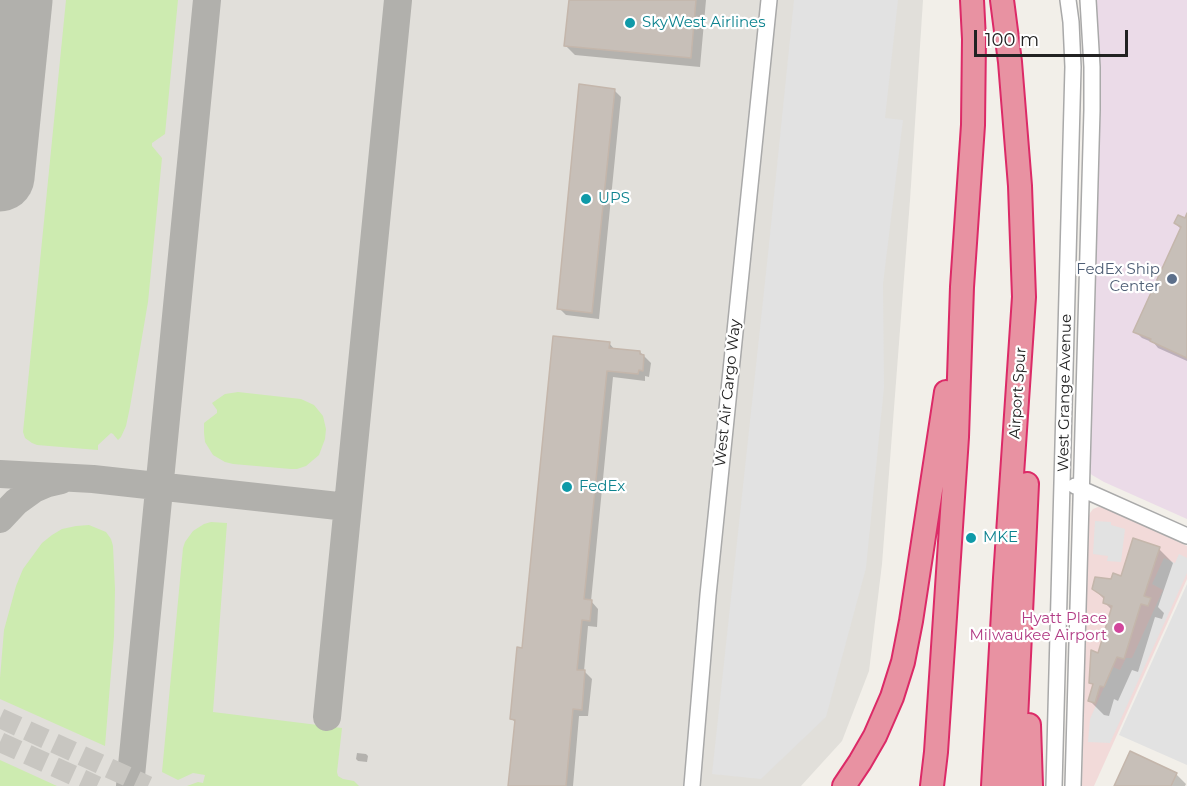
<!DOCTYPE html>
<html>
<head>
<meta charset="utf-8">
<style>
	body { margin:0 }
	#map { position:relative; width:1187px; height:786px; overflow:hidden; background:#f2efe9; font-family:Montserrat,sans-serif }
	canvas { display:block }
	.scale { position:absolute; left:974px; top:30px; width:154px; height:27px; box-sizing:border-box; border:3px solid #222; border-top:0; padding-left:8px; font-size:18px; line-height:21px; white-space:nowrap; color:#222; -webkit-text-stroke:4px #fff; paint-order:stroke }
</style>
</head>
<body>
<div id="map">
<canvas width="1187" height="786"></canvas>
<div class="scale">100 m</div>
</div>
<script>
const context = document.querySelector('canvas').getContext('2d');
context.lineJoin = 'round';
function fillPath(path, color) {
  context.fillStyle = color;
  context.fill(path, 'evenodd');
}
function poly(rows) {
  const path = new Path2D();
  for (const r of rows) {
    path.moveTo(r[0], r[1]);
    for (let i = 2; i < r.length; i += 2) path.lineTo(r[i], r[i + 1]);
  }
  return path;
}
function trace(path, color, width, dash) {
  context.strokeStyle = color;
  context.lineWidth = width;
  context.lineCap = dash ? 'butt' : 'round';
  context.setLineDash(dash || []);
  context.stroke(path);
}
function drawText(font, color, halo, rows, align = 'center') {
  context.font = font + ' Montserrat,sans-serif';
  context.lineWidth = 4.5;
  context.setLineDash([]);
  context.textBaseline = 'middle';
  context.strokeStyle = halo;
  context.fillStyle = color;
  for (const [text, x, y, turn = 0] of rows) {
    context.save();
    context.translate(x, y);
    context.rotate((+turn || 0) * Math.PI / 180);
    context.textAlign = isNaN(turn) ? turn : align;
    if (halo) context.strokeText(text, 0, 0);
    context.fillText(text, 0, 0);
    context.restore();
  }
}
const commercial = poly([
	[1098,507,1106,508,1187,546,1187,579,1094,786,1082,786,1088,519,1090,513,1093,509]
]);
const industrial = poly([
	[1096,0,1187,0,1187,519,1104,482,1092,475,1087,470,1100,74]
]);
const airport = poly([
	[0,0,923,0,910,200,882,564,869,671,842,741,801,786,0,786]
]);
const grass = poly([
	[66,0,178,0,165,134,152,143,152,146,162,158,148,302,130,407,126,426,121,437,118,440,113,434,111,433,98,445,98,450,37,445,32,443,25,438,23,432],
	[238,392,301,399,314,405,323,416,326,429,325,439,319,455,306,466,297,469,291,469,233,464,225,462,213,455,205,442,204,433,204,423,217,413,217,410,212,403,225,394],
	[211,522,227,523,213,712,342,728,337,772,338,776,343,779,354,781,359,786,187,786,198,782,203,783,205,775,193,773,178,780,162,772,183,548,185,542,193,531,204,524],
	[89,525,106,532,111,539,113,546,115,589,114,636,105,746,0,699,0,678,4,630,16,586,23,569,42,543,52,535,62,529,76,526],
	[0,760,57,786,0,786]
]);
const parking = poly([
	[794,0,898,0,885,118,903,120,883,284,884,387,866,568,826,717,761,779,712,774,768,254],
	[1095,521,1111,522,1111,525,1125,529,1121,562,1107,561,1108,556,1093,554],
	[1179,554,1187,558,1187,573,1110,743,1088,742,1090,719,1113,667,1120,670,1126,658,1132,658,1163,590,1152,584,1164,558,1175,563],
	[1187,584,1187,765,1119,735]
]);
const shadow = poly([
	[570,0,706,0,700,67,575,55,566,46],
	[614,90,621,97,599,319,566,315,559,308],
	[1187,216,1187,361,1158,348,1154,343,1142,338,1135,331,1181,229,1175,223,1185,220],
	[609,343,615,350,640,352,651,363,649,377,645,376,645,381,613,377,591,601,598,609,597,627,588,626,584,671,592,679,588,716,579,716,573,786,510,786,516,723,512,719,523,649],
	[1159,549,1173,563,1158,607,1164,613,1162,619,1155,617,1138,672,1132,670,1118,701,1114,699,1109,716,1104,715,1090,701,1094,686,1091,683,1112,610,1105,603,1105,600,1094,589,1112,580,1122,578],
	[357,753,366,754,368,756,367,762,358,761,356,759],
	[1176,774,1186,784,1185,786,1115,786]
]);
const taxiway = poly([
	[0,474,93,479,347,507],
	[0,519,16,502,34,489,48,483,61,480],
	[327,717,398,0],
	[130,786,207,0]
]);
const runway = poly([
	[0,177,18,0]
]);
const building = poly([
	[569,0,696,0,691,58,564,46,569,0],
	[579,84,615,89,592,313,557,309,579,84],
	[1187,213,1187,358,1150,341,1151,339,1133,332,1181,227,1174,223,1178,215,1185,218,1187,213],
	[553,336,610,342,609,348,640,351,640,354,644,355,643,371,639,370,638,374,607,371,584,599,592,600,590,621,582,620,577,670,585,670,582,710,573,709,566,786,508,786,515,720,510,719,517,647,522,648,553,336],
	[1133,538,1160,547,1144,596,1151,598,1148,606,1141,604,1124,659,1117,657,1104,687,1100,686,1095,703,1088,701,1093,684,1089,683,1091,650,1098,653,1112,606,1103,603,1104,597,1092,589,1095,577,1111,579,1113,573,1121,576,1133,538],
	[1130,751,1177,773,1171,786,1114,786,1130,751]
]);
const majorTunnel = poly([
	[0,718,148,786],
	[0,742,97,786]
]);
const minor = poly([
	[1075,486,1187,536],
	[692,786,708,595,769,0],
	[1054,786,1073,67,1071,22,1068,0],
	[1073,786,1092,110,1092,67,1088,0]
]);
const highway = poly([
	[1029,725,1031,786],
	[844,786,860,762,875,736,892,697,903,662,911,621,946,392],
	[932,786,936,752,957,437,962,287,973,125,974,39,972,0],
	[993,786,1005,578,1024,297,1020,186,1010,62,1002,0],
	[1014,786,1014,763,1027,484]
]);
const markers = [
	[630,23,6,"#0f9aa8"],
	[586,199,6,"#0f9aa8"],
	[1172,279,6,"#5c6f8a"],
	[567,487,6,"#0f9aa8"],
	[971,538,6,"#0f9aa8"],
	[1119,628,6,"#d1479c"]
];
const cultureNames = [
	["SkyWest Airlines",642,23],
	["UPS",598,199],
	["FedEx",579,487],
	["MKE",983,538]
];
const serviceNames = [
	["FedEx Ship",1160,270],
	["Center",1160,287]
];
const streetNames = [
	["West Air Cargo Way",728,393,-84],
	["Airport Spur",1018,393,-86],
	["West Grange Avenue",1065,393,-89]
];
const hotelNames = [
	["Hyatt Place",1107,619],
	["Milwaukee Airport",1107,636]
];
fillPath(commercial, '#f2dad9');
fillPath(industrial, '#ebdbe8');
fillPath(airport, '#e1dfda');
fillPath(grass, '#cdebb0');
fillPath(parking, '#e2e2e2');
fillPath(shadow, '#0003');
trace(taxiway, '#b1b0ac', 28);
trace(runway, '#b1b0ac', 69);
fillPath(building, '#c7bfb8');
trace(building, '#c4b6ab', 1.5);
trace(majorTunnel, '#c8c6c1', 20, [20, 10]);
trace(minor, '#a9a9a9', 18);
trace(highway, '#dc2a67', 26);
trace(minor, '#fff', 15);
trace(highway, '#e892a2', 22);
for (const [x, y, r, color] of markers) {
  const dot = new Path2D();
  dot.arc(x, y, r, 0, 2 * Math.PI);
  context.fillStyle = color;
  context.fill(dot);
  trace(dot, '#fff', 2);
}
drawText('15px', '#0d838f', '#fff', cultureNames, 'left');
drawText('15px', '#4e5e75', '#fff', serviceNames, 'right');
drawText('15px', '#222', '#fff', streetNames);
drawText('15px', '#b23c85', '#fff', hotelNames, 'right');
</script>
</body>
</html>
